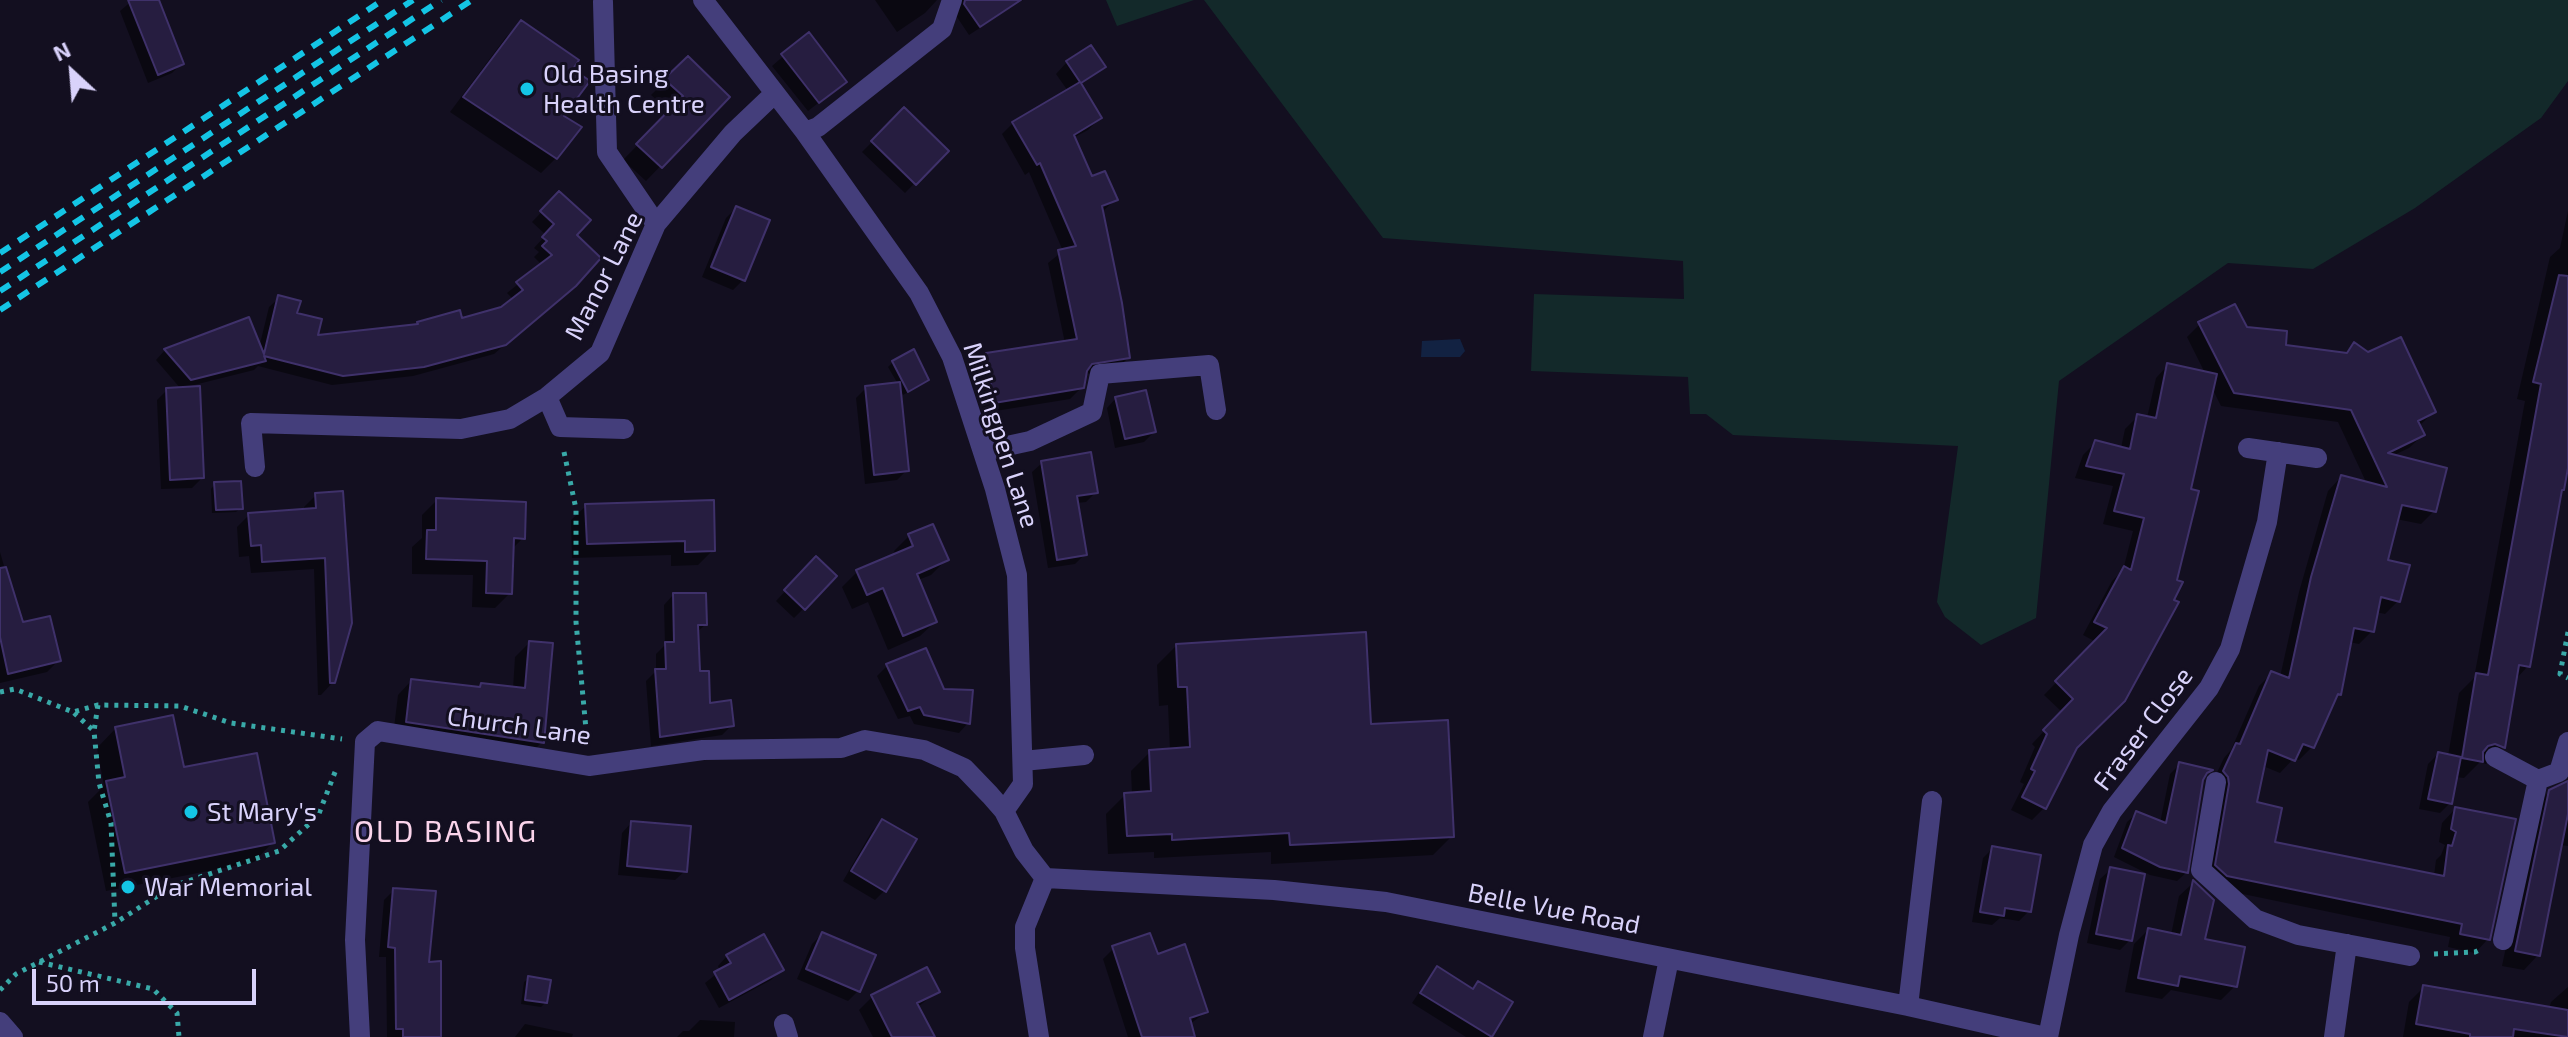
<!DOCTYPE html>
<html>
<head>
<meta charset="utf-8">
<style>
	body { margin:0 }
	#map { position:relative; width:2568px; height:1037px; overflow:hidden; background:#130f20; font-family:"Exo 2",sans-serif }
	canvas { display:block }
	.north { position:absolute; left:32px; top:32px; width:80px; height:80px; -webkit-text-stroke:6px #130f20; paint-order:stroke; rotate:334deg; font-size:22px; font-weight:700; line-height:32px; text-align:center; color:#d9d2fb }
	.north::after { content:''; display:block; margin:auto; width:28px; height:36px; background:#d9d2fb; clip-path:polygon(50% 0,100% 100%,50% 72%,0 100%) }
	.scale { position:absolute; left:32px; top:969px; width:224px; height:36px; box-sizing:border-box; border:4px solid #d9d2fb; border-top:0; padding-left:10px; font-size:24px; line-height:28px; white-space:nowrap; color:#d9d2fb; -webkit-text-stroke:6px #130f20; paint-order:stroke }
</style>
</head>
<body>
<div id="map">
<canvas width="2568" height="1037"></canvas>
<div class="north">N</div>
<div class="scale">50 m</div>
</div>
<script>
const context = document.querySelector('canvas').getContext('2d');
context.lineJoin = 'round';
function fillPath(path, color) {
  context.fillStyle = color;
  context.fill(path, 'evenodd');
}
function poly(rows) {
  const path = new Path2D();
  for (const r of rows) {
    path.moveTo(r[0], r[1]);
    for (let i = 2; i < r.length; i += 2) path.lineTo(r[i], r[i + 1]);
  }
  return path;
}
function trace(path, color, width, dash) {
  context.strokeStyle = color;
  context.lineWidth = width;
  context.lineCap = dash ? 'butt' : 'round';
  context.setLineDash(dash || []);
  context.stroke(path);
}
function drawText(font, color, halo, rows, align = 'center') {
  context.font = font + ' "Exo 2",sans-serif';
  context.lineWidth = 6;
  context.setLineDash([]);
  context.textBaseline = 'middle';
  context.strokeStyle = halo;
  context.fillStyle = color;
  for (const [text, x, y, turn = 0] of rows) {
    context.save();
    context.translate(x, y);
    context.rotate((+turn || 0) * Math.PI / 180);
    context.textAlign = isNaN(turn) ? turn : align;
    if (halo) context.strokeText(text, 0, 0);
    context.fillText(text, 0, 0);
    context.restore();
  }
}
const green = poly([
	[1106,0,1194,0,1117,26],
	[1204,0,2568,0,2568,81,2541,118,2415,208,2313,269,2228,263,2059,381,2036,618,1981,645,1945,617,1937,602,1958,446,1733,435,1706,414,1690,414,1688,377,1531,371,1534,294,1684,299,1683,261,1383,238]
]);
const water = poly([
	[1460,339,1465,351,1460,357,1421,357,1422,341]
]);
const shadow = poly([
	[133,0,157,0,182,63,172,73,148,83,120,11],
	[875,0,937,0,925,13,897,32],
	[950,0,1023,0,969,35,955,14],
	[521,22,561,116,556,158,541,173,450,112,506,37],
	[808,35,845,82,808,111,772,66],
	[688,59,727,97,646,181,623,160,670,112,651,95],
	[1067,62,1103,66,1080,85,1100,118,1088,130,1073,138,1091,179,1115,200,1102,212,1128,358,1117,369,1085,374,1082,387,1070,399,983,413,976,367,987,355,1065,343,1048,263,1063,251,1029,172,1025,175,1002,134,1013,123,1068,91,1056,74],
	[904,110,946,151,905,193,862,152],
	[559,194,574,235,564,295,494,354,413,376,332,385,258,366,254,370,186,387,202,478,192,488,161,489,157,400,167,390,181,389,156,360,165,350,248,320,259,348,269,307,279,298,315,338,461,321,502,309,514,300,507,293,542,265,534,257,539,252,534,248,546,235,532,222],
	[736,208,743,280,733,290,702,277,726,218],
	[2568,211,2568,452,2528,666,2515,680,2503,747,2486,764,2480,762,2464,778,2455,777,2450,803,2440,813,2419,809,2428,764,2438,754,2448,756,2459,693,2474,678,2525,401,2517,399,2550,257,2560,248],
	[2200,324,2245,329,2283,347,2345,354,2354,345,2434,412,2419,426,2423,435,2409,448,2392,456,2434,511,2421,524,2396,519,2385,561,2398,601,2385,614,2376,612,2372,631,2359,644,2349,642,2339,694,2333,700,2312,747,2299,760,2294,758,2280,773,2263,766,2254,804,2273,843,2434,876,2436,860,2441,855,2445,845,2439,842,2442,823,2455,809,2488,939,2475,953,2448,947,2450,937,2214,888,2203,879,2211,785,2224,758,2231,750,2259,686,2272,673,2280,677,2299,592,2328,491,2341,477,2367,484,2338,422,2221,406,2212,388,2075,748,2044,808,2032,820,2011,810,2024,784,2020,782,2035,747,2032,744,2062,712,2044,695,2096,642,2083,635,2112,581,2123,570,2133,531,2103,524,2113,486,2075,478,2083,455,2096,442,2121,448,2125,429,2138,416,2147,418,2156,378,2168,365,2205,373,2187,337],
	[893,362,927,380,903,395,898,386,907,470,897,480,865,484,856,398,866,388,898,384,888,367],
	[1116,398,1154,432,1144,442,1115,448,1107,408],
	[1042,463,1096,492,1086,502,1076,503,1085,554,1075,564,1048,568,1032,472],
	[215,484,241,508,236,512,212,513,211,489],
	[341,493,333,682,321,695,318,695,314,569,251,573,249,556,239,557,237,527,249,515,304,511,304,507,316,495],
	[437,500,523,538,511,550,510,593,495,608,472,607,473,575,412,574,412,547,422,538,422,515],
	[586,506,713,550,698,565,671,566,671,555,572,558,571,520],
	[909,536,946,560,931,575,918,580,935,622,920,636,888,650,868,602,852,609,842,587,857,572,896,556,894,551],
	[0,552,21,625,59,660,47,672,0,683],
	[806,569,804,608,794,618,776,601],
	[673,595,705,625,696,633,698,673,708,705,732,725,722,735,651,746,646,681,656,671,656,654,665,645,664,605],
	[529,643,542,742,528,756,393,736,398,695,411,681,478,689,482,685,513,689,515,657],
	[1177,645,1369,726,1452,836,1433,855,1271,864,1271,852,1154,858,1154,852,1108,854,1106,814,1125,795,1132,794,1131,771,1150,752,1170,751,1168,705,1159,706,1157,665],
	[925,650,943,691,968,723,959,733,914,724,910,716,898,719,877,676,887,666],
	[116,728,273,842,254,862,106,891,88,802,104,786,97,748],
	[2179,765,2202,778,2187,872,2177,881,2150,875,2114,857,2127,822,2137,813,2160,823,2170,774],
	[2550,791,2568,791,2568,846,2560,845,2538,955,2524,970,2502,966,2535,807],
	[882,822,885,890,875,900,843,881,872,831],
	[631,823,685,871,675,880,618,875,622,833],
	[1993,848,2029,911,2019,921,2000,918,1992,925,1972,922,1983,858],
	[2110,870,2130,940,2120,950,2087,943,2100,879],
	[2193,883,2203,941,2235,986,2221,1000,2171,990,2162,999,2125,992,2134,944,2148,930,2171,935,2179,896],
	[394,890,427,964,439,1037,387,1037,386,957,379,957,384,900],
	[822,934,874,956,858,991,848,1001,797,979,812,944],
	[1114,948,1157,956,1206,1012,1190,1024,1193,1037,1128,1037,1103,959],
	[727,956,781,970,771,980,719,1008,705,983,720,971,718,966],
	[926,969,937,991,917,1008,933,1037,873,1037,859,1010,872,997],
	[1437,969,1471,990,1478,983,1510,1003,1489,1037,1466,1037,1412,1003,1428,979],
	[529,978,546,1002,541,1007,521,1004,524,982],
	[2424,987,2549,1009,2551,1002,2568,987,2568,1037,2403,1037,2409,1002],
	[700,1020,735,1022,734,1037,677,1037,683,1031,689,1031],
	[525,1024,573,1034,572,1037,515,1037]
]);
const building = poly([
	[128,0,159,0,184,64,158,75,128,0],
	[965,0,1021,0,980,27,964,4,965,0],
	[521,20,579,60,573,69,590,81,564,116,582,127,557,159,463,97,521,20],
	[809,32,847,82,819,103,781,54,809,32],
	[1091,45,1106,67,1081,83,1102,118,1074,135,1092,176,1105,171,1118,200,1102,206,1122,303,1130,358,1092,364,1087,371,1084,388,994,403,986,353,1077,339,1058,250,1076,246,1040,163,1037,165,1012,122,1080,82,1066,61,1091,45],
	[688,56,730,97,662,168,636,144,683,96,664,79,688,56],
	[904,107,949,151,916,185,871,141,904,107],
	[559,191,591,220,577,235,601,258,576,286,506,345,424,367,343,376,264,356,266,361,191,380,164,349,249,317,264,354,278,295,301,301,297,313,322,319,318,335,418,324,417,322,460,310,462,318,501,307,523,290,516,282,552,255,542,246,547,241,542,237,554,224,540,211,559,191],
	[736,206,770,220,745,281,711,267,736,206],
	[2559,275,2568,276,2568,468,2564,490,2562,490,2530,667,2519,665,2505,748,2495,744,2488,746,2483,752,2483,762,2462,758,2476,673,2488,675,2541,384,2533,382,2559,275],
	[2235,304,2247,327,2287,331,2286,345,2347,353,2354,342,2368,352,2401,337,2436,412,2418,421,2425,435,2388,453,2447,468,2436,512,2402,505,2388,560,2410,565,2400,602,2381,597,2374,632,2354,628,2341,695,2338,694,2314,748,2303,744,2295,761,2268,750,2257,802,2282,808,2275,842,2444,876,2448,845,2452,846,2456,832,2451,829,2455,807,2516,819,2490,940,2460,934,2462,924,2227,876,2215,865,2229,784,2228,777,2223,771,2236,743,2240,744,2271,671,2289,678,2311,577,2341,475,2387,487,2351,410,2234,393,2198,322,2235,304],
	[914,349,929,380,908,392,892,361,914,349],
	[2167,363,2217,374,2191,489,2199,491,2177,580,2183,582,2174,600,2179,602,2125,701,2077,748,2046,809,2022,797,2035,771,2031,769,2047,734,2043,730,2073,699,2055,681,2107,628,2094,622,2124,566,2131,570,2144,518,2114,511,2124,474,2086,466,2095,440,2130,449,2137,414,2156,418,2167,363],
	[900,382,909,471,874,475,865,386,900,382],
	[200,386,204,478,170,480,166,388,200,386],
	[1146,390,1156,432,1125,439,1115,397,1146,390],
	[1091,452,1098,493,1077,496,1087,555,1057,560,1041,461,1091,452],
	[241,481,243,509,216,510,214,482,241,481],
	[343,491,352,623,335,683,330,683,325,558,262,562,261,545,251,546,248,513,316,508,315,493,343,491],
	[436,498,526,502,525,539,514,538,512,594,486,593,487,561,426,559,427,530,436,530,436,498],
	[714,500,715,551,685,552,685,541,587,544,585,504,714,500],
	[933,524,949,560,917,574,937,622,903,636,883,588,867,595,856,570,913,546,908,534,933,524],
	[816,556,837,576,805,610,784,590,816,556],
	[6,567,23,622,50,616,61,661,8,674,0,637,0,568,6,567],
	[673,593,706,593,707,625,698,625,700,671,709,671,710,703,731,700,734,726,660,737,655,669,666,669,665,642,674,642,673,593],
	[1366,632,1371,724,1448,720,1454,837,1290,845,1289,833,1172,840,1172,834,1127,836,1124,793,1151,791,1149,750,1190,747,1187,687,1178,687,1176,644,1366,632],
	[529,641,553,643,544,743,406,722,411,679,480,687,481,683,525,688,529,641],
	[926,648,944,689,973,690,970,724,924,715,920,707,908,711,886,664,926,648],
	[173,715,184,767,257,753,275,843,125,873,106,781,125,777,115,727,173,715],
	[2438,752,2461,757,2452,804,2428,799,2438,752],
	[2179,762,2213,770,2207,773,2203,780,2188,873,2160,867,2122,848,2136,811,2166,823,2179,762],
	[2568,781,2568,814,2540,956,2515,951,2549,790,2568,781],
	[882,819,917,839,886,892,851,871,882,819],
	[631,821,691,826,687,872,627,866,631,821],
	[1992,846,2041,855,2031,912,2005,908,2004,916,1980,912,1992,846],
	[2110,867,2145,874,2132,941,2096,934,2110,867],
	[2193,880,2214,900,2205,939,2245,947,2237,987,2180,976,2178,986,2138,978,2148,928,2181,935,2193,880],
	[393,888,436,891,429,962,441,961,441,1037,403,1037,403,1029,396,1029,395,948,388,947,393,888],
	[822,932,876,955,860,992,806,969,822,932],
	[1150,933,1158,954,1185,944,1208,1012,1190,1018,1195,1037,1142,1037,1112,946,1150,933],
	[764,934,784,970,729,1000,714,972,731,963,726,955,764,934],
	[1437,966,1473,989,1478,981,1513,1002,1492,1037,1420,993,1437,966],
	[927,967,940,992,917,1003,935,1037,892,1037,871,995,927,967],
	[528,976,551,980,547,1003,525,1000,528,976],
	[2423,985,2568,1010,2568,1037,2514,1029,2513,1037,2470,1037,2470,1034,2416,1024,2423,985]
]);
const path = poly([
	[564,452,576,509,576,622,587,740],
	[2568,632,2560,674,2568,678],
	[0,692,15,689,73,712,98,705,180,706,231,723,342,739],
	[98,705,94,731,99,783,111,823,115,922],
	[74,713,94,731],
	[2434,954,2475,952,2483,948],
	[39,962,153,989,177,1013,179,1037],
	[0,990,16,974,115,923,173,886,279,851,318,816,337,767]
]);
const minor = poly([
	[703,0,805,132,919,293,952,357,995,489,1017,575,1023,784,1004,811],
	[603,2,607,152,656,224],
	[805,132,818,127,942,29,952,0],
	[547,397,560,427,624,429],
	[2248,448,2317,458],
	[984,451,1030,441,1092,412,1100,374,1209,365,1216,410],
	[255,467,251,423,461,429,510,419,547,397,600,353,656,224,733,133,774,94],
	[2495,757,2538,780],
	[1023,761,1084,755],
	[2216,782,2201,870,2255,919,2298,935,2410,956],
	[1045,878,1274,890,1386,902,1908,1006,2046,1037],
	[2503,940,2538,780,2559,772,2568,742],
	[1908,1006,1932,801],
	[0,1022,13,1037],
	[784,1024,788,1037],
	[360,1037,355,940,365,742,378,731,589,766,703,750,841,748,865,740,924,750,964,768,990,795,1004,811,1024,851,1045,878],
	[1039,1037,1025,948,1025,927,1045,878],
	[1653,1037,1669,959],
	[2048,1037,2069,935,2093,845,2112,811,2209,688,2230,649,2267,522,2278,452],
	[2334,1037,2347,944]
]);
const rail = poly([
	[0,253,383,0],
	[0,272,413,0],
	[0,291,441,0],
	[0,310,472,0]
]);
const markers = [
	[527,89,8,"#14c5e5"],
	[191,812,8,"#14c5e5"],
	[128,887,8,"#14c5e5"]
];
const poiNames = [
	["Old Basing",543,74],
	["Health Centre",543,104],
	["St Mary's",207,812],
	["War Memorial",144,887]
];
const streetNames = [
	["Manor Lane",604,276,-63],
	["Milkingpen Lane",1001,435,72],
	["Church Lane",519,726,8],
	["Fraser Close",2143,729,-53],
	["Belle Vue Road",1554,909,11]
];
const quarterNames = [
	["OLD BASING",446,832]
];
fillPath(green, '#13292a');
fillPath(water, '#122242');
fillPath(shadow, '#0007');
fillPath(building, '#261d40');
trace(building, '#3f316a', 2);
trace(path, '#39a9a8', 5, [4, 6]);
trace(minor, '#443e7b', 20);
trace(rail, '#14c5e5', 6, [12, 10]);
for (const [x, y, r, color] of markers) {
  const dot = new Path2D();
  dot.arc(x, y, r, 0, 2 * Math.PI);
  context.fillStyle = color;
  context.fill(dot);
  trace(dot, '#130f20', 3);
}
drawText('26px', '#d9d2fb', '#130f20', poiNames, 'left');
drawText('26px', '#d9d2fb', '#130f20', streetNames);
context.letterSpacing = '2px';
drawText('30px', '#fbd4eb', '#130f20', quarterNames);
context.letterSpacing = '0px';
</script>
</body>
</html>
